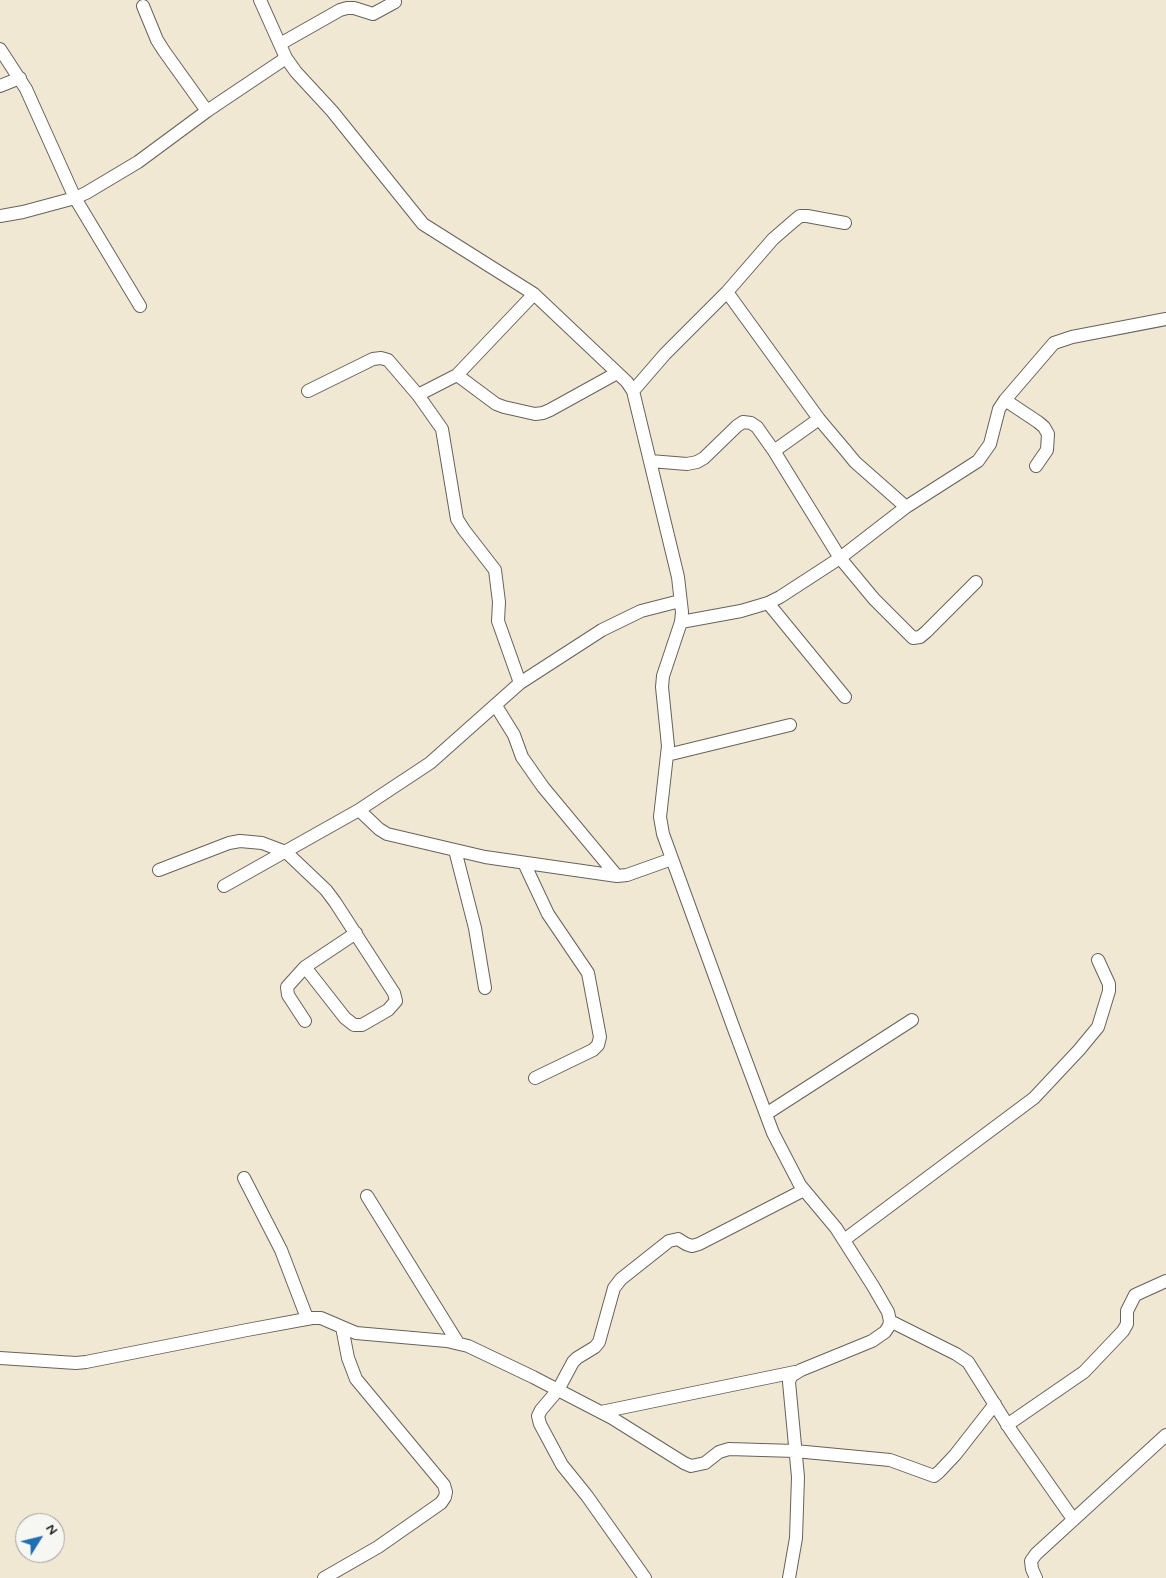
<!DOCTYPE html>
<html>
<head>
<meta charset="utf-8">
<style>
	body { margin:0 }
	#map { position:relative; width:1166px; height:1578px; overflow:hidden; background:#f0e8d2; font-family:Mynerve,sans-serif }
	canvas { display:block }
	.north { position:absolute; left:15px; top:1513px; width:50px; height:50px; box-sizing:border-box; background:#f6f6f2; border:1px solid #9f9f9c; border-radius:50%; rotate:54deg; font-size:14px; font-weight:700; line-height:20px; text-align:center; color:#1c1c1c }
	.north::after { content:''; display:block; margin:auto; width:18px; height:22px; background:#1f6fb2; clip-path:polygon(50% 0,100% 100%,50% 72%,0 100%) }
</style>
</head>
<body>
<div id="map">
<canvas width="1166" height="1578"></canvas>
<div class="north">N</div>
</div>
<script>
const context = document.querySelector('canvas').getContext('2d');
context.lineJoin = 'round';
function poly(rows) {
  const path = new Path2D();
  for (const r of rows) {
    path.moveTo(r[0], r[1]);
    for (let i = 2; i < r.length; i += 2) path.lineTo(r[i], r[i + 1]);
  }
  return path;
}
function trace(path, color, width, dash) {
  context.strokeStyle = color;
  context.lineWidth = width;
  context.lineCap = dash ? 'butt' : 'round';
  context.setLineDash(dash || []);
  context.stroke(path);
}
const minor = poly([
	[260,0,286,58,296,72,332,111,423,224,534,294,627,382,633,391,678,577,682,612,681,622,663,676,662,687,668,746,660,817,663,834,734,1029,773,1133,800,1185,836,1228,873,1286,888,1312,890,1321,889,1326,885,1332,872,1341,801,1370,791,1376,789,1382,798,1477,796,1538,789,1578],
	[143,6,157,40,164,51,207,111],
	[280,44,340,10,347,8,354,8,373,14,395,2],
	[0,49,26,89,75,198,140,306],
	[0,86,20,78],
	[0,216,23,212,75,198,86,193,138,162,207,111,286,58],
	[727,292,819,419,846,451,855,462,906,507],
	[457,375,496,404,504,407,535,414,543,413,550,410,617,373],
	[308,391,373,359,381,358,388,360,418,395,442,429,457,519,464,530,495,570,499,602,498,621,520,683],
	[633,391,665,354,727,292,773,239,795,220,800,216,807,216,845,223],
	[418,395,457,375,534,294],
	[1005,400,1038,422,1044,427,1048,434,1047,450,1036,466],
	[774,451,819,419],
	[650,461,687,464,697,462,704,458,737,426,743,422,751,423,757,427,774,451,840,558,874,599,913,638,920,637,926,632,976,582],
	[768,603,845,697],
	[681,622,741,611,768,603,780,597,840,558,906,507,978,461,990,444,999,409,1005,400,1054,343,1072,337,1166,319],
	[496,706,514,735,522,757,543,787,617,876],
	[667,755,790,725],
	[359,810,379,829,387,834,485,857,617,876,627,875,672,859],
	[455,850,475,928,485,988],
	[524,863,548,914,588,973,600,1037,598,1045,593,1050,535,1078],
	[159,870,229,843,240,841,262,843,286,852,326,890,335,902,394,993,396,1001,388,1010,362,1025,354,1025,345,1018,305,967],
	[224,886,359,810,430,763,520,683,602,630,641,611,680,601],
	[305,1021,288,995,287,987,305,967,356,933],
	[766,1114,912,1020],
	[244,1178,281,1250,307,1318],
	[367,1196,458,1343],
	[844,1240,1034,1098,1079,1050,1098,1027,1109,991,1109,984,1098,960],
	[890,1321,956,1354,968,1362,1012,1432,1073,1519],
	[0,1358,76,1363,86,1362,247,1330,312,1318,321,1318,356,1333,447,1341,468,1346,533,1377,612,1418,684,1463,691,1466,705,1463,719,1452,729,1449,795,1451,890,1460,934,1476,939,1472,955,1455,995,1404],
	[601,1412,795,1372],
	[1007,1425,1084,1372,1123,1331,1127,1324,1127,1311,1135,1295,1166,1281],
	[324,1578,378,1547,441,1503,445,1497,446,1492,444,1485,356,1379,348,1358,342,1327],
	[645,1578,587,1496,562,1465,540,1424,538,1416,541,1410,558,1390,573,1362,577,1358,595,1347,599,1342,614,1288,621,1279,669,1241,678,1239,686,1244,692,1246,699,1244,804,1190],
	[1036,1578,1032,1569,1031,1561,1036,1554,1166,1435]
]);
trace(minor, '#66635c', 14);
trace(minor, '#fff', 12);
</script>
</body>
</html>
